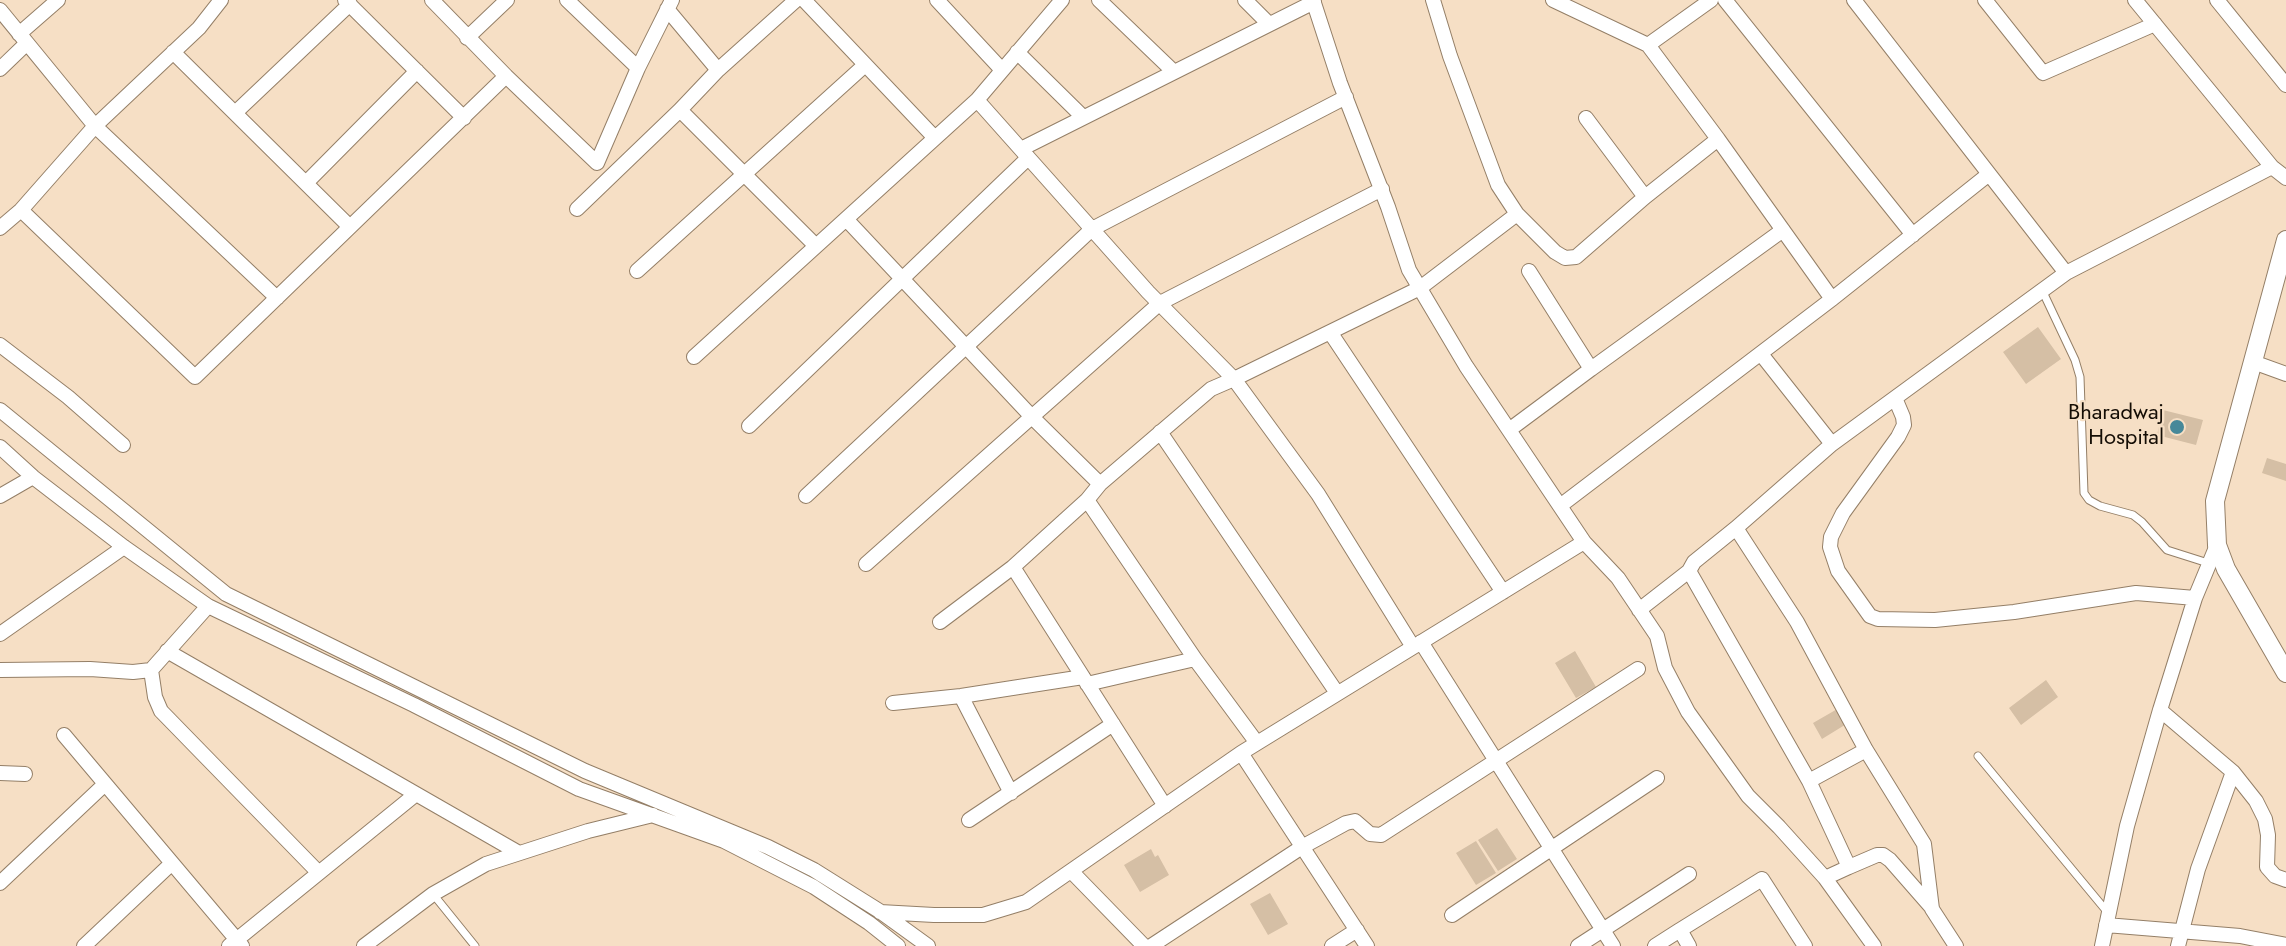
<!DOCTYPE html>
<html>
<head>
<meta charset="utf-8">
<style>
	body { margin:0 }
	canvas { display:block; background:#f6dfc5 }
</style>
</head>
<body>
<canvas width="2286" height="946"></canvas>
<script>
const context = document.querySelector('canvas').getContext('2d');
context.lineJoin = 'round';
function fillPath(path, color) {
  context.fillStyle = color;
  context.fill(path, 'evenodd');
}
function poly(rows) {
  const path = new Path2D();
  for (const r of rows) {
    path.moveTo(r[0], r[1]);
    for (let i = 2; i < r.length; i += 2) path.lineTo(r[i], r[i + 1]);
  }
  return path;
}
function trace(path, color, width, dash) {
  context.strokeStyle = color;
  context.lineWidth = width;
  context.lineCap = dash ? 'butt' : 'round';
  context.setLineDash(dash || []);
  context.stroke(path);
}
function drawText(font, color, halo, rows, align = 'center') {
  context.font = font + ' Jost,sans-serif';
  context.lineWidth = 4.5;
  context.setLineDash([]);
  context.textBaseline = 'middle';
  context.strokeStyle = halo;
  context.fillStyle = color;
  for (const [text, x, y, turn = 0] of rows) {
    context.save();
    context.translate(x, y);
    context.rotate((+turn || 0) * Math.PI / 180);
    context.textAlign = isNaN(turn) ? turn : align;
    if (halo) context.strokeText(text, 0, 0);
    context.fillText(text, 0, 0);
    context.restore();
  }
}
const building = poly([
	[2038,327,2061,359,2026,384,2003,352],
	[2163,410,2203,420,2196,445,2157,435],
	[2267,458,2286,464,2286,481,2262,473],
	[1575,651,1596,687,1576,698,1555,663],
	[2046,680,2058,697,2021,725,2009,708],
	[1839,708,1848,723,1822,739,1813,723],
	[1497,828,1517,859,1498,871,1478,840],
	[1476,841,1496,873,1476,885,1456,853],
	[1151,849,1155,857,1158,855,1169,875,1140,892,1124,865],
	[1270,893,1288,924,1268,935,1250,904]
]);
const service = poly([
	[2042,290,2075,360,2080,377,2084,493,2089,500,2100,506,2133,515,2142,522,2167,550,2208,563],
	[1978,756,2109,914],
	[433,894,475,946]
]);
const minor = poly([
	[345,0,464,118],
	[432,0,506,76,597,163,638,68,672,0],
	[567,0,638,68],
	[804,0,935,138],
	[937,0,1002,70],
	[1099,0,1174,72],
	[1245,0,1269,24],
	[1313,0,1340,83,1388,207,1409,270,1466,366,1584,542,1241,753,1367,946],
	[1433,0,1450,56,1498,185,1517,214,1555,252,1565,258,1576,257,1645,197,1718,139,1832,299],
	[1553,0,1648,45,1718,139],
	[1725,0,1913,235],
	[1854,0,2066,273],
	[1985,0,2043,73,2155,24],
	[2217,0,2286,85],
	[0,10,95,126,277,298],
	[19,34,58,0],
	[467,38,507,0],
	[1648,45,1711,0],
	[173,52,350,227],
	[1017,52,1083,117],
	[0,69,27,43],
	[718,70,796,0],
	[977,100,1062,0],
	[680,110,816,246],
	[235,113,350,4],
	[1586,118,1645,197],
	[1021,149,1314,2],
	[2272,167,2286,178],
	[306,183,417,71],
	[577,209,680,110,718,70,667,9],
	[21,210,195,377,506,76],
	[846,219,1032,417,1100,484],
	[0,228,21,210,95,126,199,28,221,0],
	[637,271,865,65],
	[1330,332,1503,592],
	[0,345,68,397,123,445],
	[1761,354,1832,444],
	[694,357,977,100,1148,292,1234,379,1420,288,1517,214],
	[2253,362,2286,374],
	[1591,369,1783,230],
	[1895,398,1903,417,1904,425,1898,437,1843,513,1831,537,1830,547,1838,571,1870,616,1878,619,1935,620,2014,612,2136,593,2195,598],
	[0,410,226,594,585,771,768,847,814,870,881,912,928,946],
	[749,426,1028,158],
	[1509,430,1591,369,1529,271],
	[1160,432,1337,693],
	[0,447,33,477,124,547,208,606,414,705,579,789,724,841,814,887,869,923,898,946],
	[0,496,33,477],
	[806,496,1092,229,1346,97],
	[1087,500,1195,659,1257,743],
	[1560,506,1832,299,1989,174],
	[1736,528,1832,444,2066,273,2272,167,2135,0],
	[1584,542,1618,578,1657,636,1665,668,1688,712,1748,796,1779,827,1825,878,1874,946],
	[866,564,1160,303,1382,189],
	[1639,610,1689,571],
	[940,622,1013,567],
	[0,634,124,547],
	[1421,642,1613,946],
	[167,651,519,853],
	[0,670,90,669,133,672,151,670,208,606],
	[151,670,155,697,161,711,318,872],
	[1087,684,1195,659],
	[961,696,1011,793],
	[893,703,961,696,1083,677],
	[2160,710,2233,772,2256,801,2265,819,2268,835,2267,867,2275,876,2286,880],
	[64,735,242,946],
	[0,773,25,774],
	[1809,781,1866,750],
	[1165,806,1013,567,1087,500,1100,484,1211,389,1234,379,1318,494,1413,647],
	[969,820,1113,724],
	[1849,867,1877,855,1883,855,1890,860,1932,908],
	[1071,871,1144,946],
	[1825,878,1849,867,1809,781,1689,571,1694,562,1736,528,1797,622,1866,750,1924,844,1932,909,1956,946],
	[0,883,105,784],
	[880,912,934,915,983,915,1026,902,1241,753],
	[1452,915,1657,778],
	[2106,925,2240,936,2286,945],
	[1680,930,1762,879,1805,946],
	[84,946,171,864],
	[229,946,416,794],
	[364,946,433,894,486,864,588,831,653,815],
	[1151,946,1302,847,1346,823,1355,821,1370,834,1381,835,1638,669],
	[1332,946,1357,930],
	[1578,946,1689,874],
	[1655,946,1680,930,1689,946],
	[2102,946,2127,826,2160,710,2195,598,2217,545],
	[2178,946,2198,869,2233,772]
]);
const tertiary = poly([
	[2286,240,2215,501,2217,545,2226,569,2286,673]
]);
const markers = [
	[2177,427,8,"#468899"]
];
const poiNames = [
	["Bharadwaj",2164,414],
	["Hospital",2164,439]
];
fillPath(building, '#d5bfa5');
trace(service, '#947f67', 9);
trace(minor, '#947f67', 16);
trace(tertiary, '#947f67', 20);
trace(service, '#fff', 7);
trace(minor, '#fff', 14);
trace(tertiary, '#fff', 18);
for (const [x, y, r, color] of markers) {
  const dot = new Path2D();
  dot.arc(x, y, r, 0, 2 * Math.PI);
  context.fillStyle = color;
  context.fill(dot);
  trace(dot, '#f6dfc5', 2);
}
drawText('22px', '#140d05', '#f6dfc5', poiNames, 'right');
</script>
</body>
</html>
